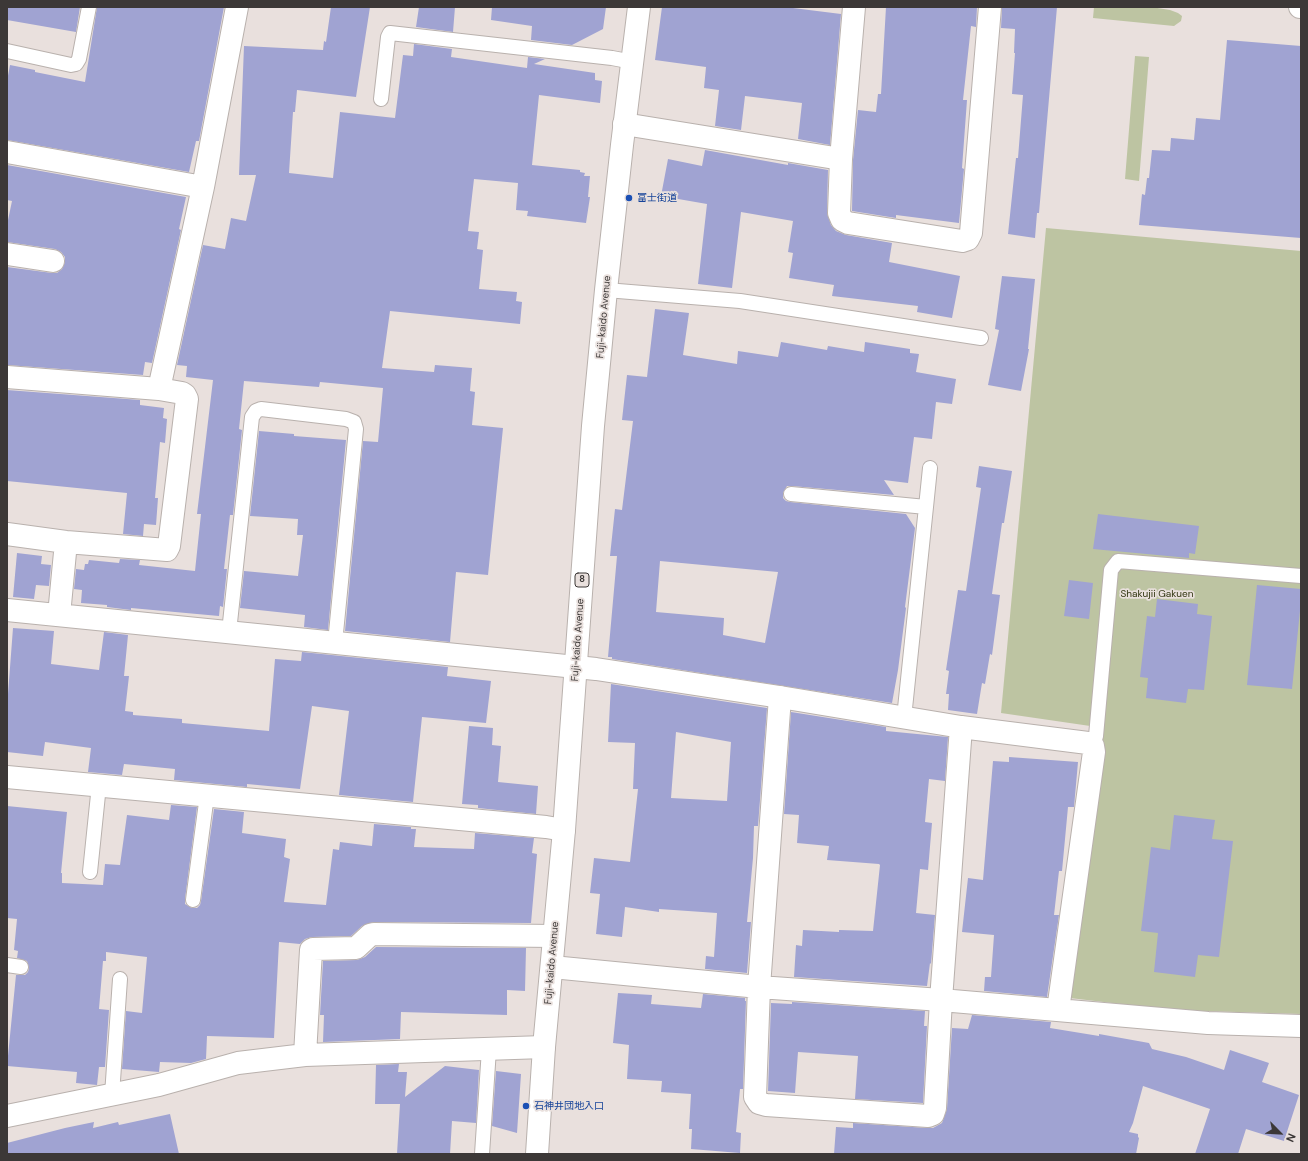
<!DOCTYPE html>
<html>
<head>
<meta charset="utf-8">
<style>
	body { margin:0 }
	#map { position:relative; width:1308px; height:1161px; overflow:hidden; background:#e9e0dd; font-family:"DM Sans",sans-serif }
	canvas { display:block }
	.frame { position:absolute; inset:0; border:8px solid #3c3837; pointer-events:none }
	.north { position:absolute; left:1260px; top:1113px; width:40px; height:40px; -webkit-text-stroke:3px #e9e0dd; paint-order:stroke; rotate:114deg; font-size:11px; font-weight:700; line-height:16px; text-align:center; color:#3c3837 }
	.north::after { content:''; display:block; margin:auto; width:14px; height:18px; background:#3c3837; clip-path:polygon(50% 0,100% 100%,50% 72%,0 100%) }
</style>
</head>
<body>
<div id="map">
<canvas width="1308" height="1161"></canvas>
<div class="frame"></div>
<div class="north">N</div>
</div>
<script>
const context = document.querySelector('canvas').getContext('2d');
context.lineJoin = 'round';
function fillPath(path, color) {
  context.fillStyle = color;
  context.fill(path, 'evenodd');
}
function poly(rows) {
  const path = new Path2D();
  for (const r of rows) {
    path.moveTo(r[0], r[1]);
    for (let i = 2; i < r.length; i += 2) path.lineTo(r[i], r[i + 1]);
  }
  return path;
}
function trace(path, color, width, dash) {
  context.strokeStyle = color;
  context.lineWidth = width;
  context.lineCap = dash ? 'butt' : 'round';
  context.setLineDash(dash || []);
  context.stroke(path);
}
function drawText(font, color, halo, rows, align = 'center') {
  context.font = font + ' "DM Sans","Noto Sans JP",sans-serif';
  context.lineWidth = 3.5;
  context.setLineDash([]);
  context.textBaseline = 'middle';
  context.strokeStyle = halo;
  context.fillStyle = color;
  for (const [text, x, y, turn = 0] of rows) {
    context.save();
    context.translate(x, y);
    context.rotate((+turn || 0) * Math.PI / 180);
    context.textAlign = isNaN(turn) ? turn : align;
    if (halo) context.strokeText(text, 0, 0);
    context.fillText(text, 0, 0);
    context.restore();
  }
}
const green = poly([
	[1094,7,1151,7,1170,10,1178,13,1182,16,1181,21,1174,26,1093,18],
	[1135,56,1149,57,1139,181,1125,179],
	[1046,228,1301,251,1301,1014,1171,1010,1070,998,1104,728,1001,713]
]);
const building = poly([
	[7,7,80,7,76,32,7,20],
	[97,7,224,7,199,141,196,141,189,172,7,140,7,81,10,65,35,70,35,72,85,82],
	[331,7,370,7,356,97,297,90,295,112,293,112,289,173,333,178,340,112,395,118,403,55,413,56,414,44,452,49,451,57,527,68,528,57,545,59,534,64,595,73,595,80,602,81,600,103,539,95,532,165,580,170,580,172,585,173,584,176,590,176,588,197,590,197,586,223,527,216,528,211,516,210,518,183,474,179,468,231,479,232,477,249,483,250,479,289,517,292,516,301,522,302,520,324,390,311,382,368,434,372,435,365,472,368,470,391,475,392,472,425,503,428,488,575,456,572,450,642,345,631,363,441,378,442,383,388,320,382,319,387,244,381,239,429,242,430,233,515,230,515,224,569,227,569,223,607,220,606,219,616,131,608,131,610,107,607,107,605,81,603,82,590,74,589,76,569,84,570,85,564,88,564,89,560,119,563,120,559,140,560,139,565,195,571,201,514,197,514,213,380,186,377,187,366,177,365,203,245,225,249,231,218,246,221,256,175,239,175,244,46,323,50,324,41,326,42],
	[419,7,455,7,453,32,416,27],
	[492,7,606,7,603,29,572,45,531,40,532,26,491,20],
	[662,7,785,7,841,14,830,145,798,139,802,103,745,96,741,130,715,126,719,90,704,88,706,67,655,60],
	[886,7,977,7,976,27,971,26,963,100,967,100,962,168,964,169,959,223,896,215,896,218,852,211,853,160,858,110,876,112,878,94,881,94],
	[1002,7,1057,7,1039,213,1037,213,1035,238,1008,234,1016,158,1018,158,1023,95,1012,94,1015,53,1014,53,1015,29,1001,28],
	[1227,40,1301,46,1301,238,1139,225,1142,194,1145,195,1147,178,1149,178,1152,150,1170,151,1171,138,1194,140,1196,118,1220,120],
	[705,150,788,165,788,163,828,170,827,213,831,225,836,231,846,235,892,243,889,262,960,276,952,318,917,312,918,306,832,296,834,285,789,278,793,253,788,252,793,221,741,212,732,288,698,284,707,204,661,196,668,159,702,166],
	[7,165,186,197,179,229,181,230,152,363,145,362,143,375,7,365,7,267,52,273,57,273,62,269,65,262,65,257,61,252,55,249,7,242,7,225,12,201,7,200],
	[1002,276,1035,279,1028,349,1029,349,1021,391,988,385,999,330,995,329],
	[655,309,689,313,683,355,737,364,738,351,778,357,781,342,827,350,828,346,864,352,865,342,910,349,910,353,919,354,916,372,956,379,952,404,936,402,932,439,914,437,908,483,884,480,894,495,792,486,787,486,783,493,783,498,786,501,790,502,906,514,915,528,905,607,906,608,898,670,892,703,612,659,612,657,608,657,617,556,610,556,615,509,622,510,633,421,622,420,627,375,647,377],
	[660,561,778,572,765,643,723,635,724,618,656,612],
	[7,390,140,400,140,405,164,408,163,418,167,419,165,443,160,442,155,498,158,498,156,525,144,524,143,536,123,534,127,493,7,481],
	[259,431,294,434,294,436,346,440,328,630,304,627,305,615,240,608,244,571,298,576,303,535,297,535,298,519,250,516],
	[979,466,1012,471,1004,523,1002,523,992,594,1000,595,992,655,990,654,985,684,982,683,977,714,948,710,949,694,946,694,949,671,946,670,958,590,966,591,981,488,976,487],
	[1098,514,1199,526,1195,554,1189,553,1189,558,1093,549],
	[17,553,42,556,41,564,51,565,49,586,36,585,34,599,13,597],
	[1069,580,1093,583,1089,619,1064,616],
	[1257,585,1301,589,1301,601,1292,689,1247,685],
	[1157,599,1198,604,1197,614,1212,616,1204,690,1188,689,1186,703,1146,698,1148,678,1140,677,1147,616,1155,617],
	[13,628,54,631,51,664,99,670,104,632,128,635,124,676,129,676,125,711,133,712,133,715,182,719,182,723,269,731,275,659,301,661,302,652,448,667,447,676,491,681,486,723,422,717,413,802,339,795,349,711,312,706,300,789,247,784,247,787,174,780,175,769,124,764,122,775,88,772,91,748,45,742,43,756,7,752,7,707],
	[611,684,767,708,758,826,754,826,753,858,747,922,751,922,747,973,705,969,706,956,714,957,717,913,659,909,659,912,625,907,622,937,596,934,600,894,590,893,594,858,630,862,638,789,633,789,635,743,608,742],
	[676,732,731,742,727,801,671,798],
	[791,712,886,727,886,731,948,737,945,781,929,779,925,822,932,823,928,870,920,869,916,913,935,915,931,964,930,963,927,986,794,977,796,945,802,946,803,930,839,932,839,930,873,931,880,865,879,864,827,860,829,846,797,843,799,815,784,814],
	[469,726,493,728,492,745,501,746,498,782,538,786,536,814,478,808,478,805,462,804],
	[1009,757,1078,762,1074,807,1068,807,1062,871,1059,871,1054,915,1059,915,1047,997,984,991,985,977,991,977,994,935,962,932,968,878,983,880,993,761,1009,762],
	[171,805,197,807,185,899,185,904,192,908,197,908,200,905,201,901,214,809,244,812,242,833,286,839,284,857,290,859,284,902,326,905,333,849,339,850,340,842,372,846,374,824,411,827,411,829,416,829,414,847,474,849,475,833,534,838,532,853,537,854,531,923,374,922,362,926,351,936,312,937,305,939,300,944,279,942,274,1038,207,1036,206,1059,191,1063,160,1062,159,1072,122,1069,126,1011,142,1013,147,957,106,952,106,961,103,961,99,1009,109,1010,105,1067,99,1067,97,1085,76,1083,77,1072,7,1066,16,975,25,975,28,972,29,968,27,961,17,958,18,951,14,950,17,919,7,918,7,806,67,812,61,873,62,873,62,883,103,885,105,864,120,865,127,815,169,820],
	[1174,815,1215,820,1212,839,1233,841,1219,957,1198,955,1195,977,1154,972,1158,933,1141,931,1151,847,1170,850],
	[376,947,526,948,525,991,507,990,507,1015,401,1012,400,1039,323,1042,324,1015,320,1015,323,961,357,960,365,957],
	[618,993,652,995,651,1004,701,1008,703,994,745,998,745,1001,746,1001,743,1089,740,1089,736,1132,741,1133,740,1153,691,1149,692,1129,689,1129,691,1094,661,1092,662,1081,627,1079,629,1045,613,1043],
	[792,1002,925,1011,924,1026,927,1026,923,1103,855,1099,858,1056,798,1052,795,1093,768,1091,771,1003,792,1004],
	[972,1015,1051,1022,1050,1028,1099,1036,1099,1034,1149,1043,1152,1049,1186,1057,1224,1070,1230,1050,1269,1063,1262,1082,1299,1095,1284,1141,1246,1129,1238,1154,1195,1154,1210,1109,1143,1086,1133,1123,1129,1132,1138,1134,1138,1137,1139,1138,1136,1154,834,1154,836,1127,853,1128,853,1123,927,1128,933,1128,942,1123,947,1109,952,1028,968,1029],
	[399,1064,398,1072,407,1072,405,1097,445,1066,479,1070,476,1123,452,1121,450,1154,397,1154,400,1104,375,1104,376,1065],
	[496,1071,521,1074,517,1133,492,1126],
	[170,1114,179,1154,7,1154,7,1143,65,1128,94,1122,93,1128,118,1122,119,1125]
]);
const lane = poly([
	[7,51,71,65,76,64,79,59,89,7],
	[381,99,388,37,390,33,612,58,633,62],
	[606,290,740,301,981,338],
	[791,494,926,507,904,718],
	[926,507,930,468],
	[229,632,252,417,256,411,261,409,346,419,354,422,356,429,335,643],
	[1093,746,1096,736,1111,570,1118,561,1301,576],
	[90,872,99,785],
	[193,900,207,795],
	[7,965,21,967],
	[112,1095,120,979],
	[482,1154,489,1049]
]);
const street = poly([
	[854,7,841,159,839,213,842,220,848,223,962,241,968,239,971,233,990,7],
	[624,124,841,159],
	[7,152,203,187,237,7],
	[7,254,53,261],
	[7,377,159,389,182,393,185,395,187,399,169,546,167,550,66,542,7,534],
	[159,389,203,187],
	[7,610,596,669,780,697,961,727,1088,743,1093,746,1094,752,1058,1010],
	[59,615,66,542],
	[780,697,759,987,755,1097,759,1103,766,1105,928,1116,933,1114,935,1108,941,1000,961,727],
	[7,777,546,827,564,830],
	[552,967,759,987,941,1000,1208,1023,1301,1026],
	[305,1055,311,950,313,949,356,948,370,935,374,934,554,936],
	[7,1116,159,1085,238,1063,305,1055,544,1047]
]);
const secondary = poly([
	[1300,7,1301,7]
]);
const primary = poly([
	[537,1154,544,1047,564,830,593,426,606,290,622,145,639,7]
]);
const markers = [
	[629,198,4,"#1a4fb4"],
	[526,1106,4,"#1a4fb4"]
];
const shields = [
	[582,580,14]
];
const shieldNames = [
	["8",582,580]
];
const transitNames = [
	["富士街道",637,198],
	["石神井団地入口",534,1106]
];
const streetNames = [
	["Fuji-kaido Avenue",604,317,-85],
	["Fuji-kaido Avenue",578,640,-86],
	["Fuji-kaido Avenue",552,963,-85]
];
const parkNames = [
	["Shakujii Gakuen",1157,594]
];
fillPath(green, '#bdc4a2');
fillPath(building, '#a0a3d2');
trace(lane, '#b9b1ad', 16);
trace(street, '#b9b1ad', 24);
trace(secondary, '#b9b1ad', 24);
trace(primary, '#b9b1ad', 24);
trace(lane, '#fff', 14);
trace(street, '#fff', 22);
trace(secondary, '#fff', 22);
trace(primary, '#fff', 22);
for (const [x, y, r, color] of markers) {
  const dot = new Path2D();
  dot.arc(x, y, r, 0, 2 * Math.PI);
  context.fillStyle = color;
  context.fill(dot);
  trace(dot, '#e9e0dd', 1.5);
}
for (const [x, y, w] of shields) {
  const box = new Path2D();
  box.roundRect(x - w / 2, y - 7, w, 14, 3);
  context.fillStyle = '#e9e0dd';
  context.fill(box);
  trace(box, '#3c3837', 1);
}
drawText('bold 9px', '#3c3837', null, shieldNames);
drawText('10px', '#164399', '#e9e0dd', transitNames, 'left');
drawText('10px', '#3c3837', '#e9e0dd', streetNames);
drawText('10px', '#30350f', '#e9e0dd', parkNames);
</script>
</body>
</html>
